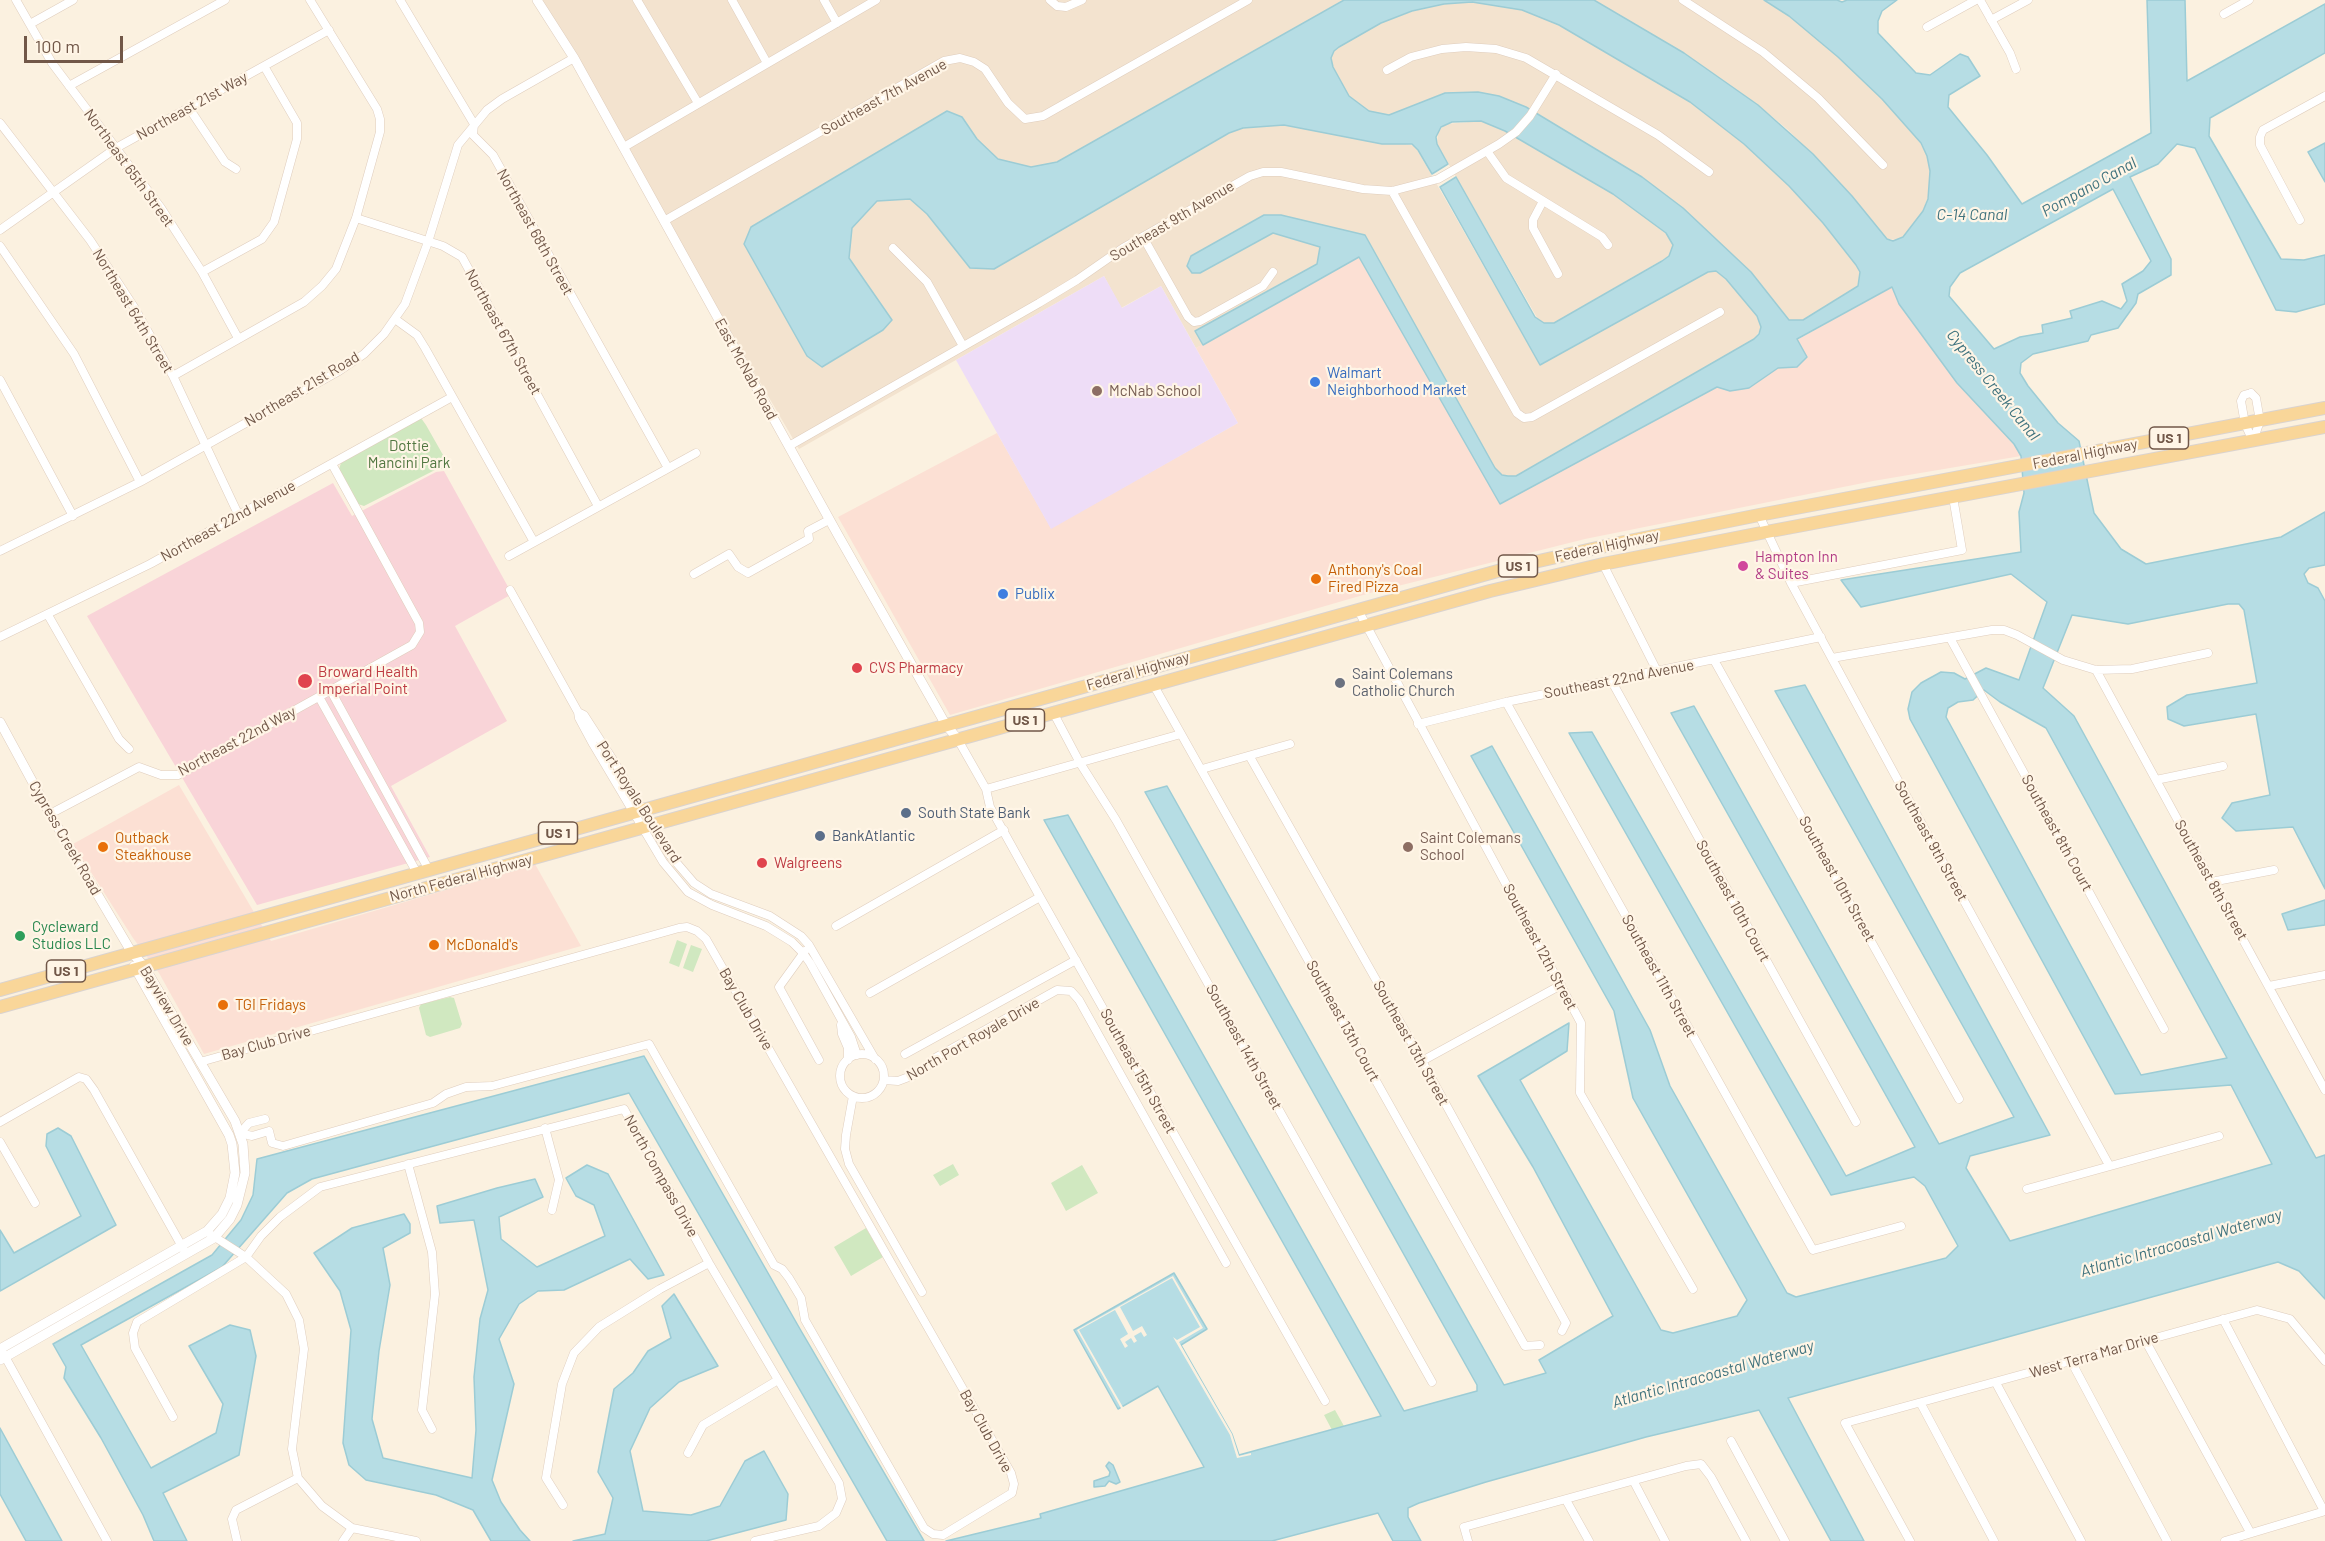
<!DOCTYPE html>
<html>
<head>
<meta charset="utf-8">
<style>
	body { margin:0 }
	#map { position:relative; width:2325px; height:1541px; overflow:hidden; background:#fbf1e0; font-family:Barlow,sans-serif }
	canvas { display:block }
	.scale { position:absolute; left:24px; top:36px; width:99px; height:27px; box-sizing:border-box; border:3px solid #715748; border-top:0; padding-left:8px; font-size:18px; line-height:21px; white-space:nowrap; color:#715748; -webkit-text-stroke:4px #fff5e6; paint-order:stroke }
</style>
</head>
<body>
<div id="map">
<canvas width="2325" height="1541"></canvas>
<div class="scale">100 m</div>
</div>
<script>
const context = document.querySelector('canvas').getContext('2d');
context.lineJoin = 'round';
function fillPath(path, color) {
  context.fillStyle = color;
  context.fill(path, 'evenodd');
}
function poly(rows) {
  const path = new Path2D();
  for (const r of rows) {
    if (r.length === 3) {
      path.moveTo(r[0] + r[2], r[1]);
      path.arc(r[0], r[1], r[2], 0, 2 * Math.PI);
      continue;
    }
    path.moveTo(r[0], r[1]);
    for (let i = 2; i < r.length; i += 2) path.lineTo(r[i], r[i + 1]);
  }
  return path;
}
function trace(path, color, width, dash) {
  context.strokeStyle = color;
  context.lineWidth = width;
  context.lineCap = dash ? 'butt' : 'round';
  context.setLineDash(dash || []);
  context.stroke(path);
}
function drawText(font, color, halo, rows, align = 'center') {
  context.font = font + ' Barlow,sans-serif';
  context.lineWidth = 4.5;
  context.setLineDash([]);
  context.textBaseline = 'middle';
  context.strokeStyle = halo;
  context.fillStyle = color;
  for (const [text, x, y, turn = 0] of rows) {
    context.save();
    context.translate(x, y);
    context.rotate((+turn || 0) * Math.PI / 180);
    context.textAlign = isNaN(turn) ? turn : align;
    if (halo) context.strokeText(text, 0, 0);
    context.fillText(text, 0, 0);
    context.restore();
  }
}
const residential = poly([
	[537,0,1344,0,1057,162,1031,167,998,159,977,139,962,117,751,227,744,244,807,356,892,321,848,258,852,228,876,201,910,199,994,269,1229,133,1243,128,1266,125,1284,125,1382,144,1406,144,1415,146,1540,365,1708,272,1715,271,1726,279,1757,316,1761,322,1761,329,1754,339,1516,476,1508,476,1502,475,1495,468,1365,235,1281,215,1270,234,1278,233,1320,246,1317,264,1196,331,1203,345,1196,348,1161,286,1121,308,1104,276,799,449],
	[1594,0,1764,0,1789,16,1838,57,1882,99,1916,135,1927,156,1930,171,1929,194,1923,211,1903,237,1898,240,1887,239,1833,175,1787,129,1758,105,1684,53],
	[1472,2,1522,10,1559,25,1690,102,1744,144,1789,186,1823,223,1856,265,1860,272,1859,286,1803,320,1789,320,1751,272,1683,208,1642,177,1526,107,1499,96,1478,92,1445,93,1389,115,1369,111,1349,96,1333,67,1331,58,1334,51,1339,47,1381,23,1413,11,1444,4],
	[1481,121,1505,131,1613,194,1640,213,1669,236,1673,245,1669,256,1554,323,1544,323,1539,321,1437,144,1438,132,1445,124]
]);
const commercial = poly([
	[1359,257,1500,504,1717,387,1730,391,1749,388,1778,368,1797,367,1797,340,1892,286,1899,304,1957,383,2014,444,2021,456,1873,481,1585,539,1370,593,950,715,838,517,997,433,1051,528,1238,423,1196,348],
	[179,785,271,941,535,864,581,946,204,1054,159,973,133,938,73,844]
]);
const education = poly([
	[1104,276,1122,308,1161,286,1238,423,1051,529,956,360]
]);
const medical = poly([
	[444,471,512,594,455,626,507,721,391,786,430,857,257,905,87,616,333,483,352,516,436,472]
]);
const green = poly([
	[421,418,426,425,451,469,437,469,364,506,358,504,339,469,341,463],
	[677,940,687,944,679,967,669,963],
	[691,945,702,949,693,972,683,968],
	[450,997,454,998,462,1024,460,1028,430,1037,426,1035,419,1008,421,1004],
	[953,1164,959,1175,940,1186,933,1175],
	[1082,1165,1098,1193,1066,1211,1051,1183],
	[866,1228,883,1257,851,1276,834,1247],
	[1335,1410,1344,1426,1332,1430,1324,1415]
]);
const water = poly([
	[1344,0,1594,0,1684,53,1758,105,1813,154,1852,196,1887,239,1893,241,1903,237,1923,211,1928,199,1930,171,1927,156,1921,143,1882,99,1838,57,1789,16,1764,0,1837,0,1842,2,1847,0,1897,0,1882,11,1878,21,1878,33,1916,73,1930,75,1960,54,1968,57,1980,76,1949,95,1948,107,1987,155,2022,204,2151,133,2147,0,2185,0,2187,81,2325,4,2325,53,2210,118,2209,136,2281,259,2304,260,2325,255,2325,304,2296,312,2276,310,2195,148,2177,144,2158,164,2130,177,2171,259,2171,275,2138,294,2136,303,2118,328,2091,335,2088,341,2033,354,2021,363,2020,373,2028,386,2058,423,2079,441,2094,513,2121,549,2146,564,2281,537,2325,512,2325,565,2309,568,2304,574,2308,583,2318,588,2325,601,2325,889,2293,827,2236,831,2222,818,2232,803,2270,795,2256,714,2184,726,2168,719,2167,707,2187,695,2257,683,2244,610,2239,604,2228,604,2128,624,2072,615,2043,688,2074,716,2316,1158,2325,1155,2325,1299,2299,1271,2278,1262,1788,1398,1864,1541,1831,1541,1759,1410,1646,1437,1486,1482,1419,1503,1408,1508,1408,1517,1421,1541,1393,1541,1378,1513,1272,1541,946,1541,1041,1518,1040,1514,1204,1467,1158,1386,1118,1409,1074,1330,1174,1273,1207,1329,1181,1345,1232,1434,1239,1455,1381,1416,1044,820,1068,815,1404,1411,1477,1391,1477,1385,1145,792,1167,786,1504,1385,1546,1373,1539,1360,1613,1316,1533,1167,1478,1076,1569,1023,1567,1051,1520,1080,1661,1330,1673,1333,1737,1316,1747,1300,1633,1098,1614,1011,1471,756,1492,746,1650,1030,1670,1086,1787,1293,1796,1297,1946,1258,1958,1246,1925,1186,1914,1177,1831,1195,1569,733,1592,732,1846,1176,1915,1147,1671,713,1694,706,1939,1144,2014,1117,1775,691,1805,685,2050,1135,1970,1156,1966,1168,2010,1241,2272,1164,2231,1085,2115,1094,1910,719,1908,709,1912,692,1921,683,1941,672,1954,673,1965,679,1986,668,2019,680,2047,602,2011,574,1861,607,1841,580,2021,552,2019,512,2024,493,2021,456,2014,444,1957,383,1899,304,1892,287,1797,339,1807,357,1797,367,1778,368,1749,388,1730,391,1717,387,1500,504,1359,257,1203,345,1195,331,1317,264,1320,247,1273,233,1200,273,1192,273,1187,266,1191,256,1264,215,1281,215,1365,235,1495,468,1502,475,1508,476,1516,476,1754,339,1759,334,1761,327,1757,316,1726,279,1716,271,1708,272,1540,365,1440,187,1456,177,1535,317,1544,323,1554,323,1662,261,1669,256,1673,245,1666,233,1613,194,1505,131,1481,121,1452,122,1441,127,1436,137,1437,144,1448,164,1432,174,1418,150,1412,144,1382,144,1284,125,1243,128,1229,133,994,269,970,268,927,214,910,199,877,201,852,228,849,258,892,320,883,330,822,367,807,356,744,244,751,227,947,111,962,117,977,139,998,159,1031,167,1057,162,1344,0],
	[1472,2,1522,10,1559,25,1690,102,1744,144,1789,186,1823,223,1856,265,1860,272,1858,286,1803,320,1789,320,1751,272,1683,208,1642,177,1526,107,1499,96,1478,92,1445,93,1389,115,1369,111,1349,96,1333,67,1331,58,1334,51,1339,47,1381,23,1412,11,1444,4,1472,2],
	[2113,189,2151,261,2143,271,2122,284,2127,301,2121,309,2102,301,2070,311,2072,318,2042,325,2043,333,2020,337,1994,349,1949,296,1950,287,1960,273,2113,189],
	[1984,690,2000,702,2046,728,2227,1058,2141,1075,1946,717,1948,708,1958,702,1973,700,1984,690],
	[2325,143,2325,182,2308,152,2325,143],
	[2325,900,2325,925,2288,930,2282,914,2325,900],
	[644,1056,800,1329,924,1541,887,1541,629,1093,312,1179,287,1193,222,1267,81,1345,151,1468,216,1433,223,1404,189,1346,230,1325,250,1330,256,1356,239,1455,163,1493,187,1541,154,1541,143,1515,101,1438,64,1378,66,1367,53,1344,212,1255,241,1220,253,1195,257,1159,644,1056],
	[58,1128,71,1136,116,1225,0,1291,0,1230,14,1253,81,1216,46,1146,47,1134,58,1128],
	[587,1165,608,1174,664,1275,648,1279,630,1259,564,1290,538,1291,519,1304,499,1339,514,1384,492,1480,501,1502,520,1530,530,1541,491,1541,473,1510,436,1495,366,1480,349,1465,343,1443,351,1330,340,1291,314,1253,352,1228,404,1214,410,1224,410,1233,383,1248,390,1285,379,1351,372,1419,383,1458,472,1478,476,1430,474,1377,480,1319,488,1290,474,1220,440,1223,437,1206,497,1188,535,1179,543,1197,499,1217,501,1239,537,1267,605,1236,594,1205,576,1196,566,1178,587,1165],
	[674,1294,718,1366,679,1382,650,1408,630,1451,643,1511,691,1515,720,1506,745,1461,764,1451,788,1494,786,1520,706,1541,573,1541,605,1534,613,1498,598,1472,614,1389,633,1373,648,1351,671,1338,662,1306,674,1294],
	[0,1428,62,1541,26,1541,0,1494,0,1428],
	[1109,1462,1113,1465,1120,1482,1116,1484,1109,1481,1105,1486,1094,1487,1094,1481,1109,1476,1110,1472,1106,1466,1109,1462]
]);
const pier = poly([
	[1173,1276,1203,1328,1179,1342,1232,1434,1239,1456,1251,1453,1251,1455,1237,1458,1230,1435,1173,1337,1177,1340,1200,1327,1172,1278,1120,1307,1133,1331,1142,1326,1147,1335,1144,1337,1141,1332,1134,1336,1137,1341,1134,1343,1131,1338,1125,1342,1128,1346,1125,1348,1120,1339,1128,1334,1115,1310,1079,1330,1124,1409,1122,1410,1077,1330]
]);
const minor = poly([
	[16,0,52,63,161,208,202,272,238,338],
	[400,0,474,124,473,135,493,155,668,468],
	[637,0,698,103],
	[732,0,767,63],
	[824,0,837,23],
	[1050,0,1057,6,1066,7,1082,0],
	[1683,0,1763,52,1818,98,1883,165],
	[1980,0,2010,53,2016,69],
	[2224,14,2249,0],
	[1991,20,2028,0],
	[30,24,73,0],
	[1927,27,1976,0],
	[1387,70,1411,57,1442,49,1466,47,1496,49,1526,58,1658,135,1709,172],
	[69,86,225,0],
	[189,108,225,162,236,169],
	[0,123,90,240,134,307,173,376,239,516],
	[624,147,876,0],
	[1487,151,1506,178,1602,237,1608,245],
	[1392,191,1517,413,1524,418,1532,417,1720,312],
	[1543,201,1533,220,1533,228,1558,274],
	[356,218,443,246,462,257,598,506],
	[2300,220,2260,145,2260,137,2263,130,2325,96],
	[664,221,944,61,960,58,974,62,985,69,1008,103,1025,119,1043,116,1248,0],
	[0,230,116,148,329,30],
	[1143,237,1188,317,1194,322,1200,321,1263,286,1273,272],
	[0,246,74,354,140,482],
	[893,248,927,282,963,346],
	[202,272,262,239,274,222,297,139,297,123,264,66],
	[395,319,417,335,425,348,534,542],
	[173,376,304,302,322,286,336,269,356,218,380,132,380,119,377,109,310,0],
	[0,380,73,516],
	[2251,393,2256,398,2260,421,2253,441,2245,424,2241,401,2244,395,2251,393],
	[789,446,1039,303,1077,280,1123,248,1250,176,1263,172,1281,172,1363,189,1392,191,1438,179,1499,144,1516,132,1530,116,1556,74],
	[1759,515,1791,583,1901,786,2109,1165],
	[0,551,140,482,339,371,364,354,384,334,405,304,428,242,458,145,487,110,502,99,574,58],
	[509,556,696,453],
	[1603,564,1657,671],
	[694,574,729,554,738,567,748,573,809,539,808,531,829,520],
	[1791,583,1962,550,1953,497],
	[510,590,578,712,579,718,593,744,663,862,688,892,712,905,766,926,792,942,803,953,810,963,851,1037,857,1055],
	[1358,610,1581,1023,1580,1093,1693,1289],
	[48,615,119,739,129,749],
	[0,637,150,564,452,397],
	[1950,638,2164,1029],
	[1832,658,1992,630,2004,630,2017,635,2063,660,2096,670,2132,669,2208,653],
	[1714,660,1959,1099],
	[2096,670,2325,1090],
	[1611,680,1856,1122],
	[1153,684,1525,1346,1540,1345],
	[331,691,429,870],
	[319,697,417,873],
	[1506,702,1813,1250,1901,1226],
	[578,712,584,715,615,763,669,854,694,883,711,894,770,916,801,936,809,945,875,1059],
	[1053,712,1080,763,1116,820,1432,1382],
	[1418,724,1506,702,1821,637],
	[957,738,986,789,990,807,1040,897,1325,1401],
	[1250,757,1422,1061,1566,1323,1562,1331],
	[1202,769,1290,744],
	[2156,780,2223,766],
	[986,789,1181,734],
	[50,814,139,767,161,775,178,775,412,645,420,632,419,623,332,464],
	[2211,882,2274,870],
	[836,926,1004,830],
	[805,951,779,987,819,1060],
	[2269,986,2325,975],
	[870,993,1040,897],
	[841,1025,842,1034,848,1048,848,1060],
	[905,1054,1076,960],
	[862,1076,22],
	[1422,1061,1561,985],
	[200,1062,679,928,687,927,697,931,706,939,1011,1473,1014,1484,1012,1493,943,1535,933,1534,924,1528,805,1320,801,1298,789,1278,782,1269,774,1265,649,1044,492,1086,466,1087,446,1094,433,1103,283,1146,272,1143,269,1131,252,1136,240,1133,249,1123,265,1119],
	[884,1080,898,1081,914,1075,924,1069,935,1058,1057,990,1071,991,1079,1000,1226,1263],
	[853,1096,846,1135,845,1149,849,1164,922,1292],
	[0,1122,79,1077,86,1079,94,1090,184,1250],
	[545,1128,559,1180,552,1210],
	[0,1142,35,1203],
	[408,1164,432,1252,435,1294,422,1410,432,1429],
	[2027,1189,2219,1136],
	[210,1234,246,1257,286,1294,299,1320,304,1349,292,1449,298,1478,322,1506,352,1528,416,1541],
	[2223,1319,2324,1511],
	[2145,1340,2250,1532],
	[3,1353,107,1541],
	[2071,1361,2167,1541],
	[1996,1383,2081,1541],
	[1921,1404,1994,1541],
	[173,1417,135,1348,133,1333,137,1322,246,1257,261,1236,280,1217,320,1187,624,1109,709,1263,839,1483,842,1499,836,1513,819,1526,755,1541],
	[1731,1441,1785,1541],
	[688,1453,703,1425,778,1380],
	[1634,1482,1665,1541],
	[1566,1500,1589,1541],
	[563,1505,546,1478,562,1384,574,1353,599,1327,660,1289,709,1263],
	[237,1541,232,1519,236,1510,298,1478],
	[343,1541,352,1528],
	[1468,1541,1464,1527,1686,1466,1701,1464,1711,1477,1746,1541],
	[1910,1541,1845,1423,2257,1310,2290,1319,2325,1361],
	[2225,1541,2325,1511]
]);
const tertiary = poly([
	[537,0,574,58,838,535,946,725,957,738],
	[0,722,50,814,132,953,144,966,235,1121,243,1144,245,1173,237,1205,230,1219,214,1238,0,1360],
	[0,1349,207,1231,222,1214,230,1198,235,1173,232,1144,229,1135,134,966]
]);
const primary = poly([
	[0,990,1512,567,1619,543,1759,515,2325,408],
	[0,1007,1490,591,1603,564,1766,532,2325,427]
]);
const markers = [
	[1315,382,6,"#3f7fe0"],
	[1097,391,6,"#8d6e63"],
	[1743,566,6,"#d1479c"],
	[1316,579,6,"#e8710a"],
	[1003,594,6,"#3f7fe0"],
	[857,668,6,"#e0444e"],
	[305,681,8,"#e0444e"],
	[1340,683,6,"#6b7280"],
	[906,813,6,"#5c6f8a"],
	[820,836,6,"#5c6f8a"],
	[103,847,6,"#e8710a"],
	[1408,847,6,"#8d6e63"],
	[762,863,6,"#e0444e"],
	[20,936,6,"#2e9e5b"],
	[434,945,6,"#e8710a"],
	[223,1005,6,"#e8710a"]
];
const shields = [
	[2169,438,39],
	[1518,566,39],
	[1025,720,39],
	[558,833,39],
	[66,971,39]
];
const shieldNames = [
	["US 1",2169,438],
	["US 1",1518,566],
	["US 1",1025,720],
	["US 1",558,833],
	["US 1",66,971]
];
const streetNames = [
	["Southeast 7th Avenue",884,97,-29],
	["Northeast 21st Way",192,106,-29],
	["Northeast 65th Street",129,168,54],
	["Southeast 9th Avenue",1172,221,-31],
	["Northeast 68th Street",535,232,61],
	["Northeast 64th Street",133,311,59],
	["Northeast 67th Street",503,332,61],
	["East McNab Road",746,369,61],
	["Northeast 21st Road",302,389,-31],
	["Federal Highway",2085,454,-11],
	["Northeast 22nd Avenue",228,521,-29],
	["Federal Highway",1607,546,-12],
	["Federal Highway",1138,671,-16],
	["Southeast 22nd Avenue",1619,679,-11],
	["Northeast 22nd Way",237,741,-28],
	["Port Royale Boulevard",639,802,57],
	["Southeast 8th Court",2057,833,61],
	["Cypress Creek Road",65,838,60],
	["Southeast 9th Street",1931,841,61],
	["North Federal Highway",461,878,-15],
	["Southeast 10th Street",1837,879,61],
	["Southeast 8th Street",2211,880,61],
	["Southeast 10th Court",1733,901,61],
	["Southeast 12th Street",1540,947,62],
	["Southeast 11th Street",1659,976,61],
	["Bayview Drive",167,1006,59],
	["Bay Club Drive",746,1009,60],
	["Southeast 13th Court",1343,1021,61],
	["North Port Royale Drive",973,1039,-30],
	["Bay Club Drive",266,1043,-16],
	["Southeast 13th Street",1411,1043,61],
	["Southeast 14th Street",1244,1047,61],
	["Southeast 15th Street",1138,1071,61],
	["North Compass Drive",661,1176,61],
	["West Terra Mar Drive",2094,1355,-16],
	["Bay Club Drive",986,1431,61]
];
const shopNames = [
	["Walmart",1327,373],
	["Neighborhood Market",1327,390],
	["Publix",1015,594]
];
const educationNames = [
	["McNab School",1109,391],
	["Saint Colemans",1420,838],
	["School",1420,855]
];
const parkNames = [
	["Dottie",409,446],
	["Mancini Park",409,463]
];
const hotelNames = [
	["Hampton Inn",1755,557],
	["& Suites",1755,574]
];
const foodNames = [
	["Anthony's Coal",1328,570],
	["Fired Pizza",1328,587],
	["Outback",115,838],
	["Steakhouse",115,855],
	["McDonald's",446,945],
	["TGI Fridays",235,1005]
];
const healthNames = [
	["CVS Pharmacy",869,668],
	["Broward Health",318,672],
	["Imperial Point",318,689],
	["Walgreens",774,863]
];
const worshipNames = [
	["Saint Colemans",1352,674],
	["Catholic Church",1352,691]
];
const serviceNames = [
	["South State Bank",918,813],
	["BankAtlantic",832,836]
];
const leisureNames = [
	["Cycleward",32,927],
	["Studios LLC",32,944]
];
const waterNames = [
	["Pompano Canal",2089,187,-29],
	["C-14 Canal",1972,215],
	["Cypress Creek Canal",1993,385,51],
	["Atlantic Intracoastal Waterway",2181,1243,-16],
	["Atlantic Intracoastal Waterway",1713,1374,-16]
];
fillPath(residential, '#f3e3cf');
fillPath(commercial, '#fce0d4');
fillPath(education, '#eeddf7');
fillPath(medical, '#f9d4d8');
fillPath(green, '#d0e8c0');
fillPath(water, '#b6dde4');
trace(water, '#9cccd5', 1.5);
fillPath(pier, '#fbf1e0');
trace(minor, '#dfcdbd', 9);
trace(tertiary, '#dfcdbd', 10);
trace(primary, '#dad3cf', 14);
trace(minor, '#fff', 8);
trace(tertiary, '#fff', 9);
trace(primary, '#f9d699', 12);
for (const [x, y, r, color] of markers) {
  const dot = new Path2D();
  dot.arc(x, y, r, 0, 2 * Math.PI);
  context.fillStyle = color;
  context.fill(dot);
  trace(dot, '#fff5e6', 2);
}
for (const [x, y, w] of shields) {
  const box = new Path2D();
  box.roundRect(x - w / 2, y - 11, w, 22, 4.5);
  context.fillStyle = '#fff5e6';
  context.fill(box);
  trace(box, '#715748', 1.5);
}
drawText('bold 14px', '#715748', null, shieldNames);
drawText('15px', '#715748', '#fff5e6', streetNames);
drawText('15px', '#366cbe', '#fff5e6', shopNames, 'left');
drawText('15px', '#785e54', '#fff5e6', educationNames, 'left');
drawText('15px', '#517741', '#fff5e6', parkNames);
drawText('15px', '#b23c85', '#fff5e6', hotelNames, 'left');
drawText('15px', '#c56008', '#fff5e6', foodNames, 'left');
drawText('15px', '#be3a42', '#fff5e6', healthNames, 'left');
drawText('15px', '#5b616d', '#fff5e6', worshipNames, 'left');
drawText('15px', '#4e5e75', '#fff5e6', serviceNames, 'left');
drawText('15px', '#27864d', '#fff5e6', leisureNames, 'left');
drawText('italic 16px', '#40737e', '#fff5e6', waterNames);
</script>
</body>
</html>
